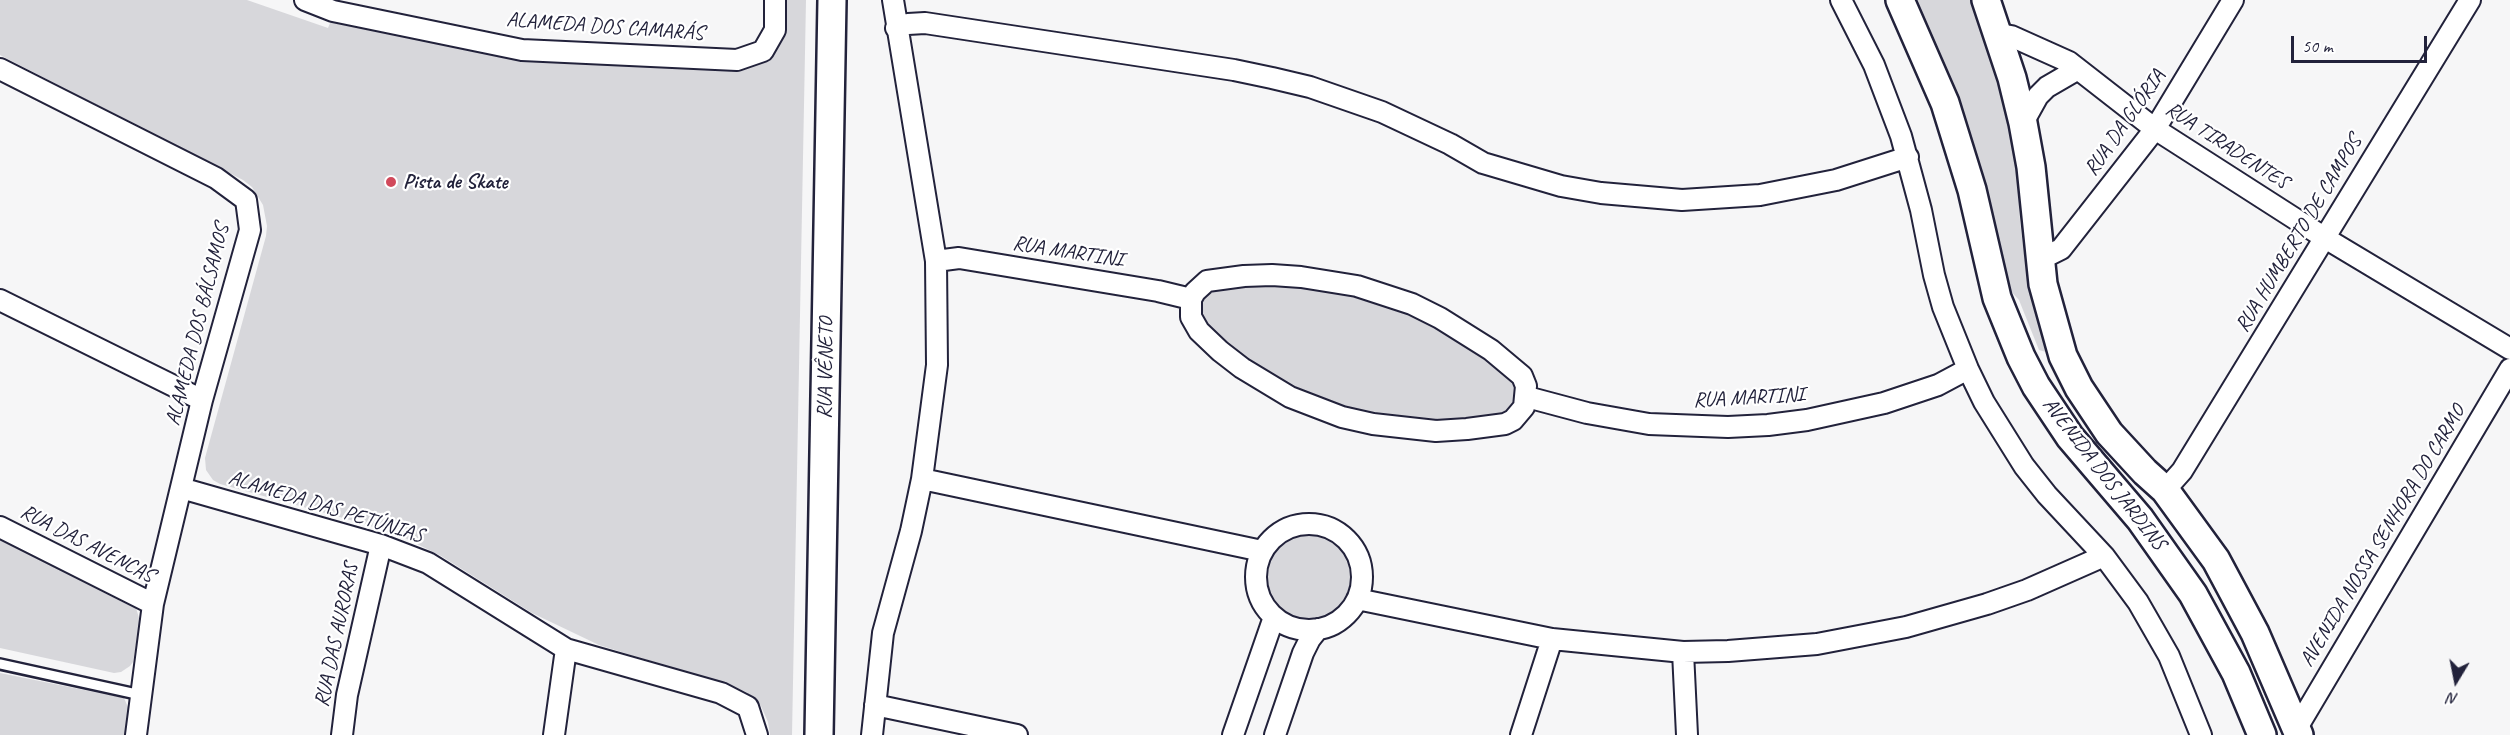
<!DOCTYPE html>
<html>
<head>
<meta charset="utf-8">
<style>
	body { margin:0 }
	#map { position:relative; width:2510px; height:735px; overflow:hidden; background:#f6f6f7; font-family:Caveat,sans-serif }
	canvas { display:block }
	.north { position:absolute; left:2426px; top:651px; width:60px; height:60px; -webkit-text-stroke:4px #fff; paint-order:stroke; rotate:190deg; font-size:16px; font-weight:700; line-height:24px; text-align:center; color:#22223b }
	.north::after { content:''; display:block; margin:auto; width:21px; height:27px; background:#22223b; clip-path:polygon(50% 0,100% 100%,50% 72%,0 100%) }
	.scale { position:absolute; left:2291px; top:36px; width:136px; height:27px; box-sizing:border-box; border:3px solid #22223b; border-top:0; padding-left:8px; font-size:18px; line-height:21px; white-space:nowrap; color:#22223b; -webkit-text-stroke:4px #fff; paint-order:stroke }
</style>
</head>
<body>
<div id="map">
<canvas width="2510" height="735"></canvas>
<div class="north">N</div>
<div class="scale">50 m</div>
</div>
<script>
const context = document.querySelector('canvas').getContext('2d');
context.lineJoin = 'round';
function fillPath(path, color) {
  context.fillStyle = color;
  context.fill(path, 'evenodd');
}
function poly(rows) {
  const path = new Path2D();
  for (const r of rows) {
    if (r.length === 3) {
      path.moveTo(r[0] + r[2], r[1]);
      path.arc(r[0], r[1], r[2], 0, 2 * Math.PI);
      continue;
    }
    path.moveTo(r[0], r[1]);
    for (let i = 2; i < r.length; i += 2) path.lineTo(r[i], r[i + 1]);
  }
  return path;
}
function trace(path, color, width, dash) {
  context.strokeStyle = color;
  context.lineWidth = width;
  context.lineCap = dash ? 'butt' : 'round';
  context.setLineDash(dash || []);
  context.stroke(path);
}
function drawText(font, color, halo, rows, align = 'center') {
  context.font = font + ' Caveat,sans-serif';
  context.lineWidth = 4.5;
  context.setLineDash([]);
  context.textBaseline = 'middle';
  context.strokeStyle = halo;
  context.fillStyle = color;
  for (const [text, x, y, turn = 0] of rows) {
    context.save();
    context.translate(x, y);
    context.rotate((+turn || 0) * Math.PI / 180);
    context.textAlign = isNaN(turn) ? turn : align;
    if (halo) context.strokeText(text, 0, 0);
    context.fillText(text, 0, 0);
    context.restore();
  }
}
const green = poly([
	[0,0,247,0,328,28,332,18,518,53,774,50,784,33,786,0,806,0,792,735,770,735,768,722,761,706,746,692,737,688,599,645,532,613,441,556,403,537,361,523,220,484,213,480,206,470,205,458,266,236,267,226,263,205,252,187,243,180,0,55],
	[1916,0,1974,0,2003,84,2017,160,2020,222,2026,269,2039,320,2049,347,2046,352,2039,350,2019,300,2006,286,1954,90],
	[1272,285,1300,286,1354,295,1409,313,1435,326,1485,357,1514,381,1517,388,1516,403,1503,415,1466,420,1405,420,1345,408,1294,388,1248,360,1206,325,1200,314,1203,297,1211,290],
	[1309,577,42],
	[0,536,136,608,140,621,133,662,130,666,121,672,114,673,0,648],
	[0,673,124,698,130,712,127,735,0,735]
]);
const lane = poly([
	[0,664,141,695]
]);
const street = poly([
	[305,0,333,11,522,50,737,60,763,51,775,30,775,0],
	[1841,0,1874,65,1901,136,1921,210,1934,275,1943,307,1968,369,1984,402,2024,466,2047,495,2104,556,2138,602,2169,656,2201,735],
	[896,28,908,24,925,23,1234,70,1272,78,1310,87,1382,112,1450,144,1483,163,1561,186,1601,193,1682,200,1760,195,1836,180,1908,157],
	[1999,34,2011,36,2069,62,2155,129,2325,238,2510,349],
	[0,69,216,178,246,200,250,230,202,400,153,604,136,735],
	[2023,123,2038,96,2047,87,2078,69],
	[2040,256,2051,254,2061,249,2155,129,2233,0],
	[936,261,959,258,1158,291,1191,299],
	[1272,275,1301,277,1357,286,1412,304,1440,318,1491,350,1522,376,1526,386,1524,407,1513,420,1505,424,1467,429,1436,431,1373,424,1342,417,1290,397,1242,368,1220,351,1199,331,1191,317,1191,299,1195,292,1207,281,1244,276,1272,275],
	[0,300,202,400],
	[1527,397,1587,413,1649,424,1728,427,1768,425,1807,420,1884,403,1938,385,1968,369],
	[922,479,1262,551],
	[181,488,381,545,428,563,566,649,721,693,748,707,757,735],
	[2165,490,2182,471,2470,0],
	[1309,577,53],
	[0,527,153,604],
	[1357,599,1552,639,1683,652,1728,651,1817,644,1906,627,1987,604,2027,590,2104,556],
	[1683,652,1687,735],
	[875,705,1017,735],
	[2297,728,2510,369],
	[342,735,347,695,381,545],
	[554,735,566,649],
	[872,735,883,633,911,531,922,479,937,365,936,261,893,0],
	[1233,735,1274,617],
	[1275,735,1303,653,1310,639,1318,629],
	[1521,735,1552,639]
]);
const secondary = poly([
	[1900,0,1945,103,1972,190,1997,298,2021,357,2036,386,2070,437,2140,519,2193,594,2236,673,2262,735],
	[1986,0,2012,78,2023,123,2031,167,2043,284,2063,356,2079,388,2109,433,2145,472,2165,490,2216,560,2255,633,2299,735],
	[819,735,832,0]
]);
const markers = [
	[391,182,6,"#d1495b"]
];
const streetNames = [
	["ALAMEDA DOS CAMARÁS",605,27,4],
	["RUA DA GLÓRIA",2125,123,-55],
	["RUA TIRADENTES",2227,146,33],
	["RUA HUMBERTO DE CAMPOS",2299,234,-59],
	["RUA MARTINI",1068,252,9],
	["ALAMEDA DOS BÁLSAMOS",198,325,-76],
	["RUA VÊNETO",826,368,-89],
	["RUA MARTINI",1749,398,-3],
	["AVENIDA DOS JARDINS",2104,474,52],
	["ALAMEDA DAS PETÚNIAS",326,507,17],
	["AVENIDA NOSSA SENHORA DO CARMO",2383,536,-59],
	["RUA DAS AVENCAS",87,544,27],
	["RUA DAS AURORAS",337,635,-78]
];
const poiNames = [
	["Pista de Skate",403,182]
];
fillPath(green, '#d7d7db');
trace(lane, '#22223b', 14);
trace(street, '#22223b', 24);
trace(secondary, '#22223b', 32);
trace(lane, '#fff', 9);
trace(street, '#fff', 20);
trace(secondary, '#fff', 27);
for (const [x, y, r, color] of markers) {
  const dot = new Path2D();
  dot.arc(x, y, r, 0, 2 * Math.PI);
  context.fillStyle = color;
  context.fill(dot);
  trace(dot, '#fff', 2);
}
drawText('21px', '#22223b', '#fff', streetNames);
drawText('bold 21px', '#22223b', '#fff', poiNames, 'left');
</script>
</body>
</html>
